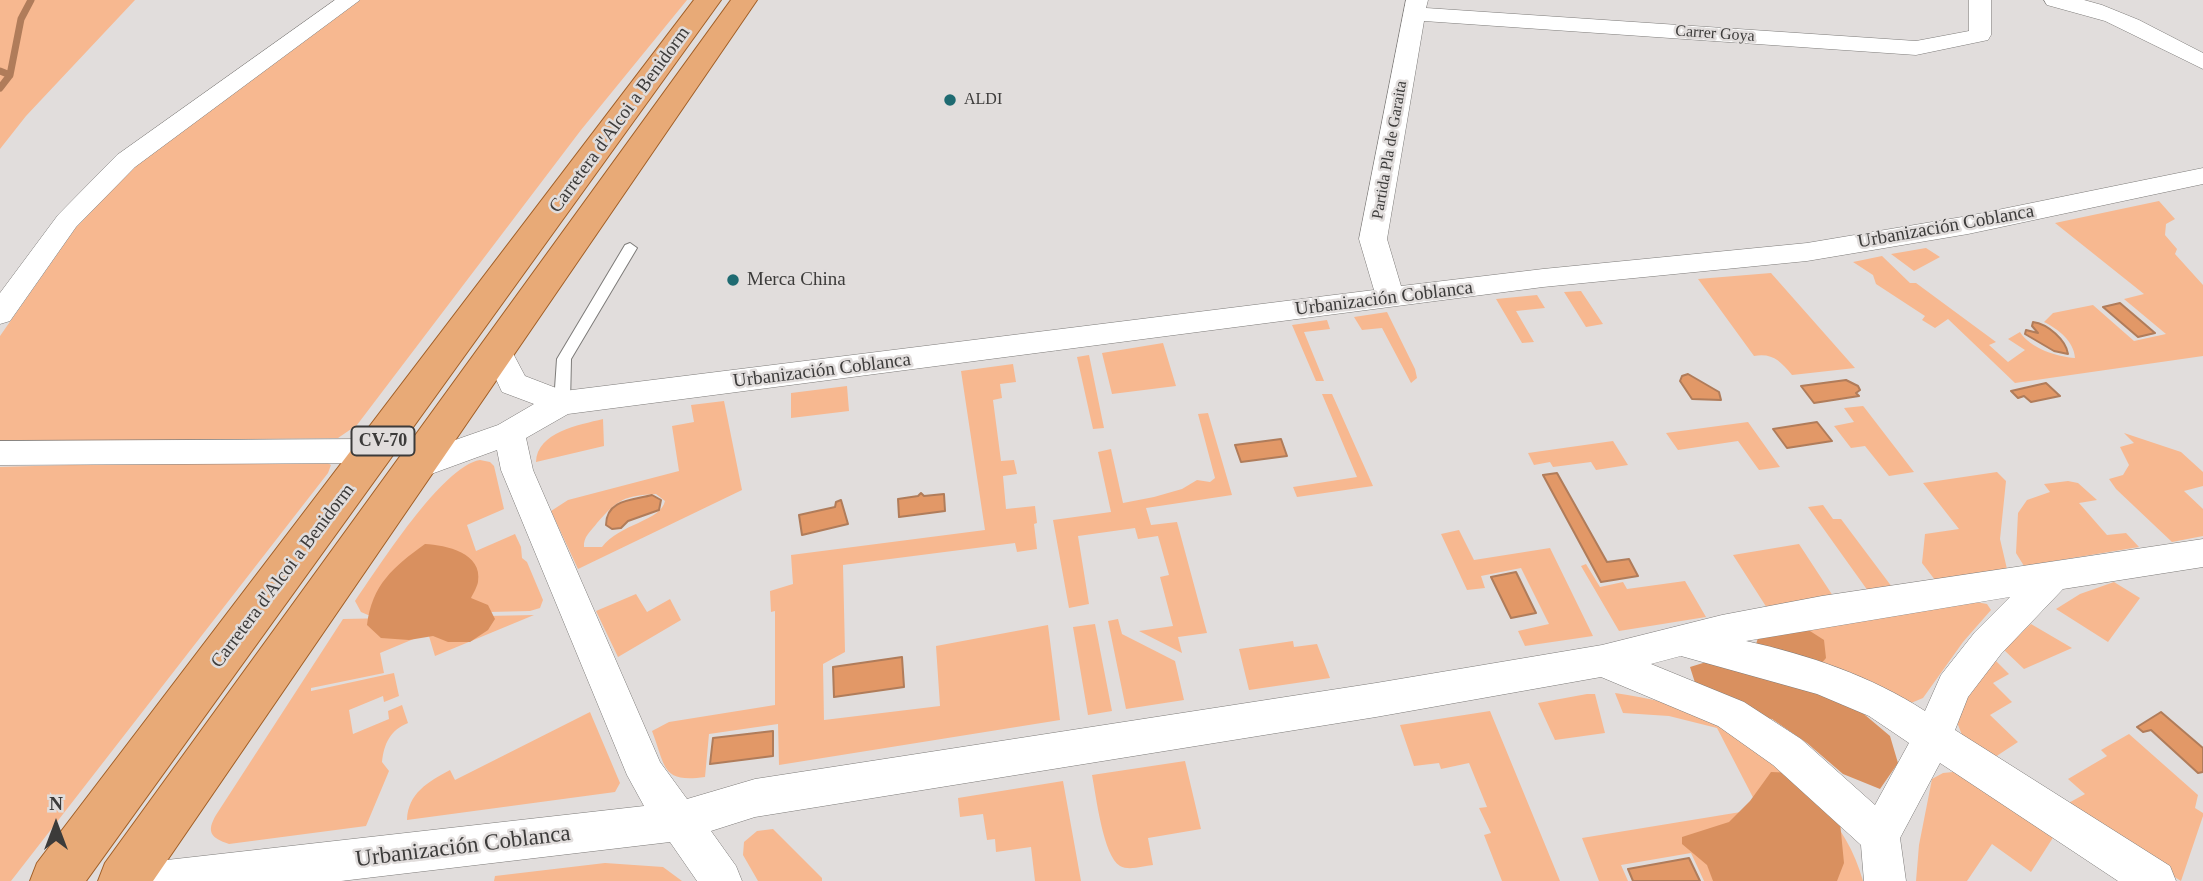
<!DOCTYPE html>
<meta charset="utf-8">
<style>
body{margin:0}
#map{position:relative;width:2203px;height:881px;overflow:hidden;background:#e1dddc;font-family:Georgia,serif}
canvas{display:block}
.north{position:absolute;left:21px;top:790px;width:70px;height:70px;-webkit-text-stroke:5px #e1dddc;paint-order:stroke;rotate:0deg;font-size:19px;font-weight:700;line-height:28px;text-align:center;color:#3c3b3a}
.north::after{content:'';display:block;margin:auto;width:24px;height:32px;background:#3c3b3a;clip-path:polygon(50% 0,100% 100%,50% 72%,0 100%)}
</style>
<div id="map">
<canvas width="2203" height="881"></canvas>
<div class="north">N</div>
</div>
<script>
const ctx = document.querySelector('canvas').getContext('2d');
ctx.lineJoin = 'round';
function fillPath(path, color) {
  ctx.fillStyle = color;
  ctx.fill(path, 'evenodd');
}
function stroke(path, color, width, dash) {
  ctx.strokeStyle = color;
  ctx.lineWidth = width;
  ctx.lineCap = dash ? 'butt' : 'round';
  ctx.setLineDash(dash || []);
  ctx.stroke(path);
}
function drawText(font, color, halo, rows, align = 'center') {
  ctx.font = font + ' Georgia,serif';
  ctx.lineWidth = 5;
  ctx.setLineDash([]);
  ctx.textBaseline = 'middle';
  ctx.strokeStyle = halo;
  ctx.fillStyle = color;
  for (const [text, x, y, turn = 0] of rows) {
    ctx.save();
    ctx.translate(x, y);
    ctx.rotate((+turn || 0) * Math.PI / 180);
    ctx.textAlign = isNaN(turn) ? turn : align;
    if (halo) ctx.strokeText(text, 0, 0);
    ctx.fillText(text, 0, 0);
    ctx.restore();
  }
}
fillPath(new Path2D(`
 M0,0H135L26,116L0,149Z
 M360,0H687L581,130L357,425L338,438L0,442V336L81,220L118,179Z
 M2159,201L2175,219L2166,224L2165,235L2177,249L2175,254L2203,285V356L2015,383L1948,319L1935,328L1922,320L1925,316L1876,284L1873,275L1853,262L1882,256L1910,283H1916L1996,342L1989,345L2008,362L2025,350L2008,339L2020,332C2030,348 2057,357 2075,358C2074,341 2058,329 2044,322L2053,313L2093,305L2134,341L2166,334L2124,299L2144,294L2055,223Z
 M1926,248L1940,257L1914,271L1891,254Z
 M1771,273L1855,368L1792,375C1780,361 1773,353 1754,356L1698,279Z
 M1581,291L1603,324L1586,327L1564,292Z
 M1537,295L1545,308L1516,311L1534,342L1522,343L1496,299Z
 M1387,312L1415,369L1417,378L1411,383L1382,328L1362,330L1354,317Z
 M1327,320L1330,329L1304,332L1324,381H1316L1292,325Z
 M1163,343L1176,386L1112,394L1102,353Z
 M1089,355L1104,428L1093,429L1077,357Z
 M1013,364L1016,382L1000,384L1002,398L993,400L1001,461L1014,460L1017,474L1003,476L1006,509L1035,506L1037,523L1034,524L1037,549L1017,552L1015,543L843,565L845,652L823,664L824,720L940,706L936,646L1048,625L1060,720L779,765L778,724L709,734L705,777C661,783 666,767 652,731L669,722L775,705V611L771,612L770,591L793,584L791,555L985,530L961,371Z
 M847,386L849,411L791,418V393Z
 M1322,394H1332L1373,486L1297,497L1293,487L1357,477Z
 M724,401L742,490L578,569L551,511L568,500L679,471L672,426L694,422L691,405ZM656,494L665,501C661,521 619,524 602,547H584C583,537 591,531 597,523C618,499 624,496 656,494Z
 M1863,406L1864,407L1914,472L1889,476L1865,446L1851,448L1834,426L1854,422L1844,408Z
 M1208,413L1232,495L1146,508L1151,525L1177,522L1207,633L1178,637L1182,653L1139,631L1173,626L1160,577L1169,575L1158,536L1138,539L1135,528L1078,536L1089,604L1069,608L1053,520L1111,512L1098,452L1111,449L1123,503L1154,497L1182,489L1197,480L1210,482L1215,478L1198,414Z
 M603,419L604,446L536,462C537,432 579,425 603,419Z
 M1748,422L1780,467L1759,470L1738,441L1678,450L1666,433Z
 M2124,433L2181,452L2203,472V486L2184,491L2203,509V536L2172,542L2116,489L2109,479L2123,475L2129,465L2120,447L2134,443Z
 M1613,441L1628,465L1596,470L1591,462L1553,467L1550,462L1534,465L1528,453Z
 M319,458L331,465L328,473L11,881H0V467Z
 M480,460L490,462L494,466L504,509L467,525L476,551L515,534L521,547L522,558L527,562L543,600L540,608L530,611L368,615L361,612L355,601C378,568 442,466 480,460Z
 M1997,472L2006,481L2000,539L2007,569L1935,580L1922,563L1925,534L1959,529L1923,483Z
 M2068,481L2078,483L2097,500L2079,503L2107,535L2126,533L2139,547L2024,566L2016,553L2018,513L2027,500L2050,492L2044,484Z
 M1823,505L1833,519H1841L1892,587L1868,591L1808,507Z
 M1459,530L1474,560L1550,548L1593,636L1525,646L1518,631L1549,624L1521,568L1481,576L1485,588L1467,590L1441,534Z
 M1799,544L1833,596L1767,608L1733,555Z
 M1586,564L1600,587L1623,582L1627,589L1685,581L1706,617L1619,631L1581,566Z
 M2114,582L2140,598L2108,642L2056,609L2080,594Z
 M636,594L647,612L670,599L681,620L618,657L596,611Z
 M1976,602L1987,604L1991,610L1963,642L1923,698L1911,703L1886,696L1769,638L1778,632Z
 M534,615L435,656L428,633L380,653L384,673L311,688V691L394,673L399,696L384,702L383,696L349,710L353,734L389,719L388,711L402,705L408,723C390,730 384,744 382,762L389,771L366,826L229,844C211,838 206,832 216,815L343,619Z
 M1118,619L1122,634L1175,661L1184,700L1126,709L1108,621Z
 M1095,624L1112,711L1088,715L1073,627Z
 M2031,624L2072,648L2024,669L2003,649Z
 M1293,641L1294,647L1317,644L1330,678L1249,690L1239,649Z
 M1993,658L2009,674L1993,683L2012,702L1990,715L2018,742L1992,759L1962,735L1955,717Z
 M1615,693C1649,698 1682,705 1713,720C1728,727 1743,742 1756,752C1805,789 1846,819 1863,881H1704L1691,853L1621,865L1628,881H1599L1582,838L1759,809L1717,728L1669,716L1623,713Z
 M1587,694H1595L1605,733L1555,740L1538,703Z
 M1490,711L1560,881H1502L1484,835L1491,833L1479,808L1487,807L1469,763L1441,769L1439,763L1414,766L1400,725Z
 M590,712L620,783L615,792L407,820C408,793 428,782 450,770L455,780Z
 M2129,734L2198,795L2195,808L2203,813V816L2181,881L2063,806L2085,794L2068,779L2107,756L2101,750Z
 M1185,761L1201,829L1148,838L1153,865C1143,866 1129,871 1120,866C1103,856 1096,795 1092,775Z
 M1953,772L1971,777L2056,833L2031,872L1992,844L1967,881H1916L1919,845L1932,779L1943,773Z
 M1063,781L1081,881H1035L1031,847L996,852L995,839L987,840L983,814L960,817L958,798Z
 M773,829L822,878V881H758L743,855L744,842L757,831Z
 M605,863L663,867L682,881H494L495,876Z`), '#f7b890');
fillPath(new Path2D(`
 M425,544C446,545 483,553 478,582C477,587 473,594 471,598L488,605L495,619L488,630L470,642H448L433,636L409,640L381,638L367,625C372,585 393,567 425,544Z
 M1799,624L1824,640L1826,658L1814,672L1890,736L1898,763L1880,789L1843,774L1807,743L1772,719L1739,713L1697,689L1690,667L1755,647L1759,635Z
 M1771,772L1796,773L1840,822L1844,863L1837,881H1713L1707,865L1682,844V837L1729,822L1750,801Z`), '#d9905f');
const water = new Path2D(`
 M2120,303L2155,333L2138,337L2103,307Z
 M2033,322C2048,324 2066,340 2068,354L2054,351L2025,334L2026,330L2038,333L2032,326Z
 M1688,374L1719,392L1721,400L1692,399L1680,381L1682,376Z
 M1846,380L1858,386L1860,390L1856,393L1859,396L1814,403L1801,386Z
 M2046,383L2060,396L2031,402L2024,396L2018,398L2011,391Z
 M1817,422L1832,441L1787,448L1773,429Z
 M1281,439L1287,456L1241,462L1235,445Z
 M1557,473L1607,562L1629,559L1638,576L1601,582L1543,475Z
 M921,493L924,496L944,494L945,511L899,517L898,499L918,496Z
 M652,495L661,500L659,510L628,521L621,528L612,529L606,525C606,499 634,500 652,495Z
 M841,500L848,524L802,535L799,515L835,507L836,502Z
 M1516,572L1536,613L1511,618L1491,577Z
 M902,657L904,687L834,697L833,667Z
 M2161,712L2203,748V772L2198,773L2151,730L2143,732L2137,727Z
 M773,731V756L710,764L713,738Z
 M1689,858L1700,881H1633L1628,869Z`);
fillPath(water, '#e29867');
stroke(water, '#b07c5a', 2);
stroke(new Path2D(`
 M0,71L10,75L0,88
 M10,75L21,19L31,0`), '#b07c5a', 7);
const lane = new Path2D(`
 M630,243L637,248L571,359L570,403L567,407H557L554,403L557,359L625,245Z`);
const street = new Path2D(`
 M335,0H360L135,167L76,227L10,321L0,324V293L58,215L117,155Z
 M1406,0H1428L1426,8L1916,41L1969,31V0H1991V35L1988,40L1916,55L1424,21L1387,239L1401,286L1543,269L1807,243L1968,216L2203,168V184L1968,234L1807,261L1543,287L568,414L526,438L533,470L660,762L687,799L755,779L1376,683L1602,645L1722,615L1822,596L2203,539V567L2063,589L2001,654L1968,697L1955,730L2170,866L2176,881H2118L1940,763L1900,838L1906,881H1864L1861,845L1773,765L1718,726L1601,677L1376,717L755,817L711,831L736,866L742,881H697L670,842L341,881H146L152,866L167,860L644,806L627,775L501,470L497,450L412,481L401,477L396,468L401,459L498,425L534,404L502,392L482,349L487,342L497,338L507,342L525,376L564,391L1374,290L1359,239ZM2010,597L1975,632L1941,675L1925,711C1871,676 1809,655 1746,641ZM1681,656L1817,694L1869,716L1909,743L1875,805L1801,739L1744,702L1651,664Z
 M2044,0H2084L2102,5L2139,20L2203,53V69L2105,21L2047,5Z
 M375,439L386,442L391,451L386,460L375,463L0,465V441Z`);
const primary = new Path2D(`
 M694,0H721L86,881H30L37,863Z
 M731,0H757L153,881H98L105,863Z`);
stroke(lane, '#7d7b79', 2);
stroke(street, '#7d7b79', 1);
stroke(primary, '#a15f27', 2);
fillPath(lane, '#fff');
fillPath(street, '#fff');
fillPath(primary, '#e8aa77');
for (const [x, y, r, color] of [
 [950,100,7,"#1e6a71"],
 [733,280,7,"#1e6a71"]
]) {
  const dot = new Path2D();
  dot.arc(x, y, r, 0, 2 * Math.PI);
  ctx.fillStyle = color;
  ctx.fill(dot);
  stroke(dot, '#e1dddc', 2.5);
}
drawText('16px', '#3c3b3a', '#e1dddc', [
 ["Carrer Goya",1715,34,4],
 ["Partida Pla de Garaita",1390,150,-80]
]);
drawText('16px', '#3c3b3a', '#e1dddc', [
 ["ALDI",964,100]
], 'left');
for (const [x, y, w] of [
 [383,441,63]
]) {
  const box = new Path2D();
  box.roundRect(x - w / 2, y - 14.5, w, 29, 5);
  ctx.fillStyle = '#e1dddc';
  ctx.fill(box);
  stroke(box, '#3c3b3a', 2);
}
drawText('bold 18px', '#3c3b3a', null, [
 ["CV-70",383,441]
]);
drawText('19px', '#3c3b3a', '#e1dddc', [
 ["Carretera d'Alcoi a Benidorm",620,120,-54],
 ["Urbanización Coblanca",1946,227,-10],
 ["Urbanización Coblanca",1384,299,-7],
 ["Urbanización Coblanca",822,371,-7],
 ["Carretera d'Alcoi a Benidorm",283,576,-53]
]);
drawText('19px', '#3c3b3a', '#e1dddc', [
 ["Merca China",747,280]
], 'left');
drawText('23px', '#3c3b3a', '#e1dddc', [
 ["Urbanización Coblanca",463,847,-7]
]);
</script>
